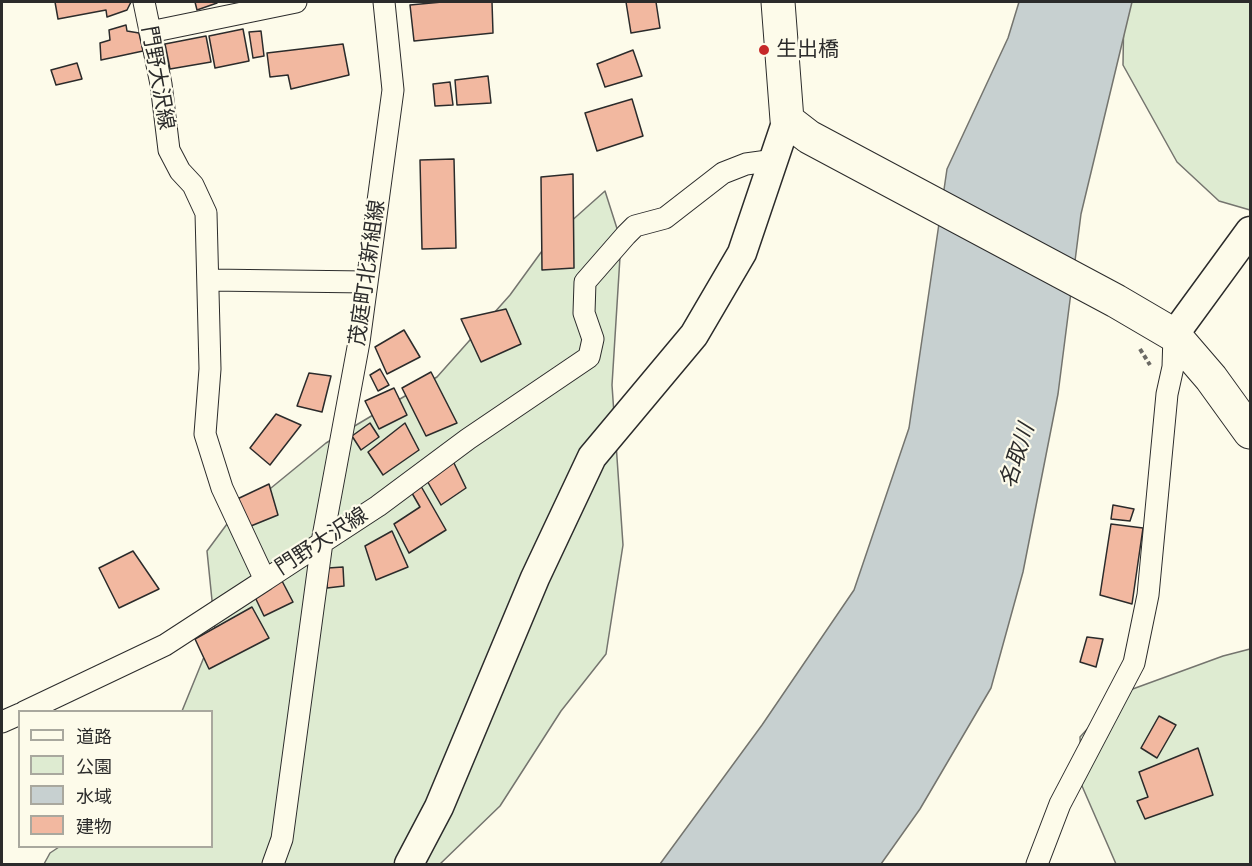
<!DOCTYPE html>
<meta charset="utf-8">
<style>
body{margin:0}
#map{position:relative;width:1252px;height:866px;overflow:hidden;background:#fdfbea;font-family:"Space Grotesk","Noto Sans JP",sans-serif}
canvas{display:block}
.frame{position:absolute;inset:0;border:3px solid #2b2b2b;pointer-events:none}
.legend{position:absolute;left:18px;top:710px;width:195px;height:138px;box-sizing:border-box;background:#fdfbea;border:2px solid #a9a89e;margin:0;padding:8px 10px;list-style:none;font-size:18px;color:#2b2b2b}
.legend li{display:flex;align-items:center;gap:12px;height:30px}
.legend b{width:30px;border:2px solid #a9a89e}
</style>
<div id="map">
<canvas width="1252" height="866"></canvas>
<div class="frame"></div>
<ul class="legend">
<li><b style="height:8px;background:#fdfbea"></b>道路</li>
<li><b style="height:16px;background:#deebd1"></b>公園</li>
<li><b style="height:16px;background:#c7d0d0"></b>水域</li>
<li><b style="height:16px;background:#f2b8a0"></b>建物</li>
</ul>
</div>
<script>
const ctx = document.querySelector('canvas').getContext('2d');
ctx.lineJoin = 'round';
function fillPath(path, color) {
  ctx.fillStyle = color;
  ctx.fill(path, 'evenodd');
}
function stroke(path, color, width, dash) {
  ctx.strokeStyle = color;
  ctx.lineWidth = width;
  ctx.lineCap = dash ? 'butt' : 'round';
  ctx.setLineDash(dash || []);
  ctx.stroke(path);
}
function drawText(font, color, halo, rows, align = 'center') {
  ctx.font = font + ' "Space Grotesk","Noto Sans JP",sans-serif';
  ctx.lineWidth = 4.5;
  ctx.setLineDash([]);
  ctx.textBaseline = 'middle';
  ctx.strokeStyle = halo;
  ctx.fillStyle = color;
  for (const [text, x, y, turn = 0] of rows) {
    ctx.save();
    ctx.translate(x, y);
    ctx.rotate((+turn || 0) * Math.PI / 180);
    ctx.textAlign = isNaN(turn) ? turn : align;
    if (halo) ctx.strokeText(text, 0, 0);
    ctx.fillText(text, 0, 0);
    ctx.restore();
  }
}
const green = new Path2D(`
 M1124,2H1250V210L1219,201L1177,162L1123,65Z
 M605,191L621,241L612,385L623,545L606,654L561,711L500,806L440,864H44L50,853L59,847L212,846V712L182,711L215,630L207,551L227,524L326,443L437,377L510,295L550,240Z
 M1250,649V864H1116L1082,786L1080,737L1119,694L1223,656Z`);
fillPath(green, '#deebd1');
stroke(green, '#74746e', 1.5);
const water = new Path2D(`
 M1019,2H1132L1081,214L1058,394L1023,572L991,688L920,809L881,864H660L762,725L854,590L909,428L947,169L1008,38Z`);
fillPath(water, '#c7d0d0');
stroke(water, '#74746e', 1.5);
const building = new Path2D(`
 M55,2H131L127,10L107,17L106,10L58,19Z
 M195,2H217V3L197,10Z
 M442,2H492L493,33L414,41L410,5Z
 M626,2H656L660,28L631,33Z
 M126,25L127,31L139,33L143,51L101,60L100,43L110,40L109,30Z
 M243,29L249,61L215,68L209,36Z
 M261,31L264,56L253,58L249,32Z
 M206,36L211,62L170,69L165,44Z
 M343,44L349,75L291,89L288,75L270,77L267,53Z
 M633,50L642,76L605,87L597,64Z
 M77,63L82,79L56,85L51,70Z
 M488,76L491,103L457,105L455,80Z
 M450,82L453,105L435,106L433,84Z
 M632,99L643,136L597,151L585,113Z
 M454,159L456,248L422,249L420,160Z
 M573,174L574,268L542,270L541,177Z
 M506,309L521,344L481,362L461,319Z
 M404,330L420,357L387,374L375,347Z
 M380,369L389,385L378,391L370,375Z
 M431,372L457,423L426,436L402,388Z
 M309,373L331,376L322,412L297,406Z
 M394,388L407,415L379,429L365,401Z
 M276,414L301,425L270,465L250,448Z
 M370,423L379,437L361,450L352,436Z
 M405,423L419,450L383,475L368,452Z
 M452,459L466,488L441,505L426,479Z
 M418,481L446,530L409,553L394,524L420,507L409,488Z
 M269,484L278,515L246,528L233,501Z
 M1113,505L1134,509L1130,521L1111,519Z
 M1111,524L1143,528L1132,604L1100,595Z
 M392,531L408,567L376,580L365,546Z
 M133,551L159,589L119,608L99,568Z
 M343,567L344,586L327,588L328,568Z
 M281,579L293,602L264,616L254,595Z
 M252,607L269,638L209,669L195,639Z
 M1087,637L1103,639L1096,667L1080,662Z
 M1159,716L1176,725L1157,758L1141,748Z
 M1198,748L1213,795L1145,819L1137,801L1148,797L1139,772Z`);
fillPath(building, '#f2b8a0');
stroke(building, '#2b2b2b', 1.5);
const street = new Path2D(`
 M144,2L161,84L169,150L180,171L193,185L206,213L210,369L205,434L222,488L265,580L378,506L468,439L589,357L593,339L584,313L585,282L626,235L635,226L665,218L723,173L746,164L775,160
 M150,32L296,2
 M209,280L367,282
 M24,712L165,645L265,580
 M2,722L20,714
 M273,864L282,839L322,542L359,342L393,90L384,2
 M1037,864L1060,804L1134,663L1148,595L1167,394L1173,367L1174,335`);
const secondary = new Path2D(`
 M1174,335L1250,231
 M409,864L439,807L535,578L592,457L694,335L742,253L787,120`);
const primary = new Path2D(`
 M778,2L787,120L809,137L1116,301L1174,335L1211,378L1250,432`);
stroke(street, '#2b2b2b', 23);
stroke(secondary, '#2b2b2b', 31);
stroke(primary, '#2b2b2b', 35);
stroke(new Path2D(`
 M1140,349L1150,365`), '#6a6964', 4, [4.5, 3]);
stroke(street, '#fdfbea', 21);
stroke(secondary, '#fdfbea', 28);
stroke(primary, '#fdfbea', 33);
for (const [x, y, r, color] of [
 [764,50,6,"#c62828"]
]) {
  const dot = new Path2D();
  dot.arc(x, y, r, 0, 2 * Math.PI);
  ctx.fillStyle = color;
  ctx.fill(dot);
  stroke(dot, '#fdfbea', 2);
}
drawText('21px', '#2b2b2b', '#fdfbea', [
 ["生出橋",776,50]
], 'left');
drawText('21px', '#2b2b2b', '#fdfbea', [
 ["門野大沢線",157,78,80],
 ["茂庭町北新組線",368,273,-82],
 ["門野大沢線",322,542,-33]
]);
drawText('italic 22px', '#2b2b2b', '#fdfbea', [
 ["名取川",1018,456,-72]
]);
</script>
